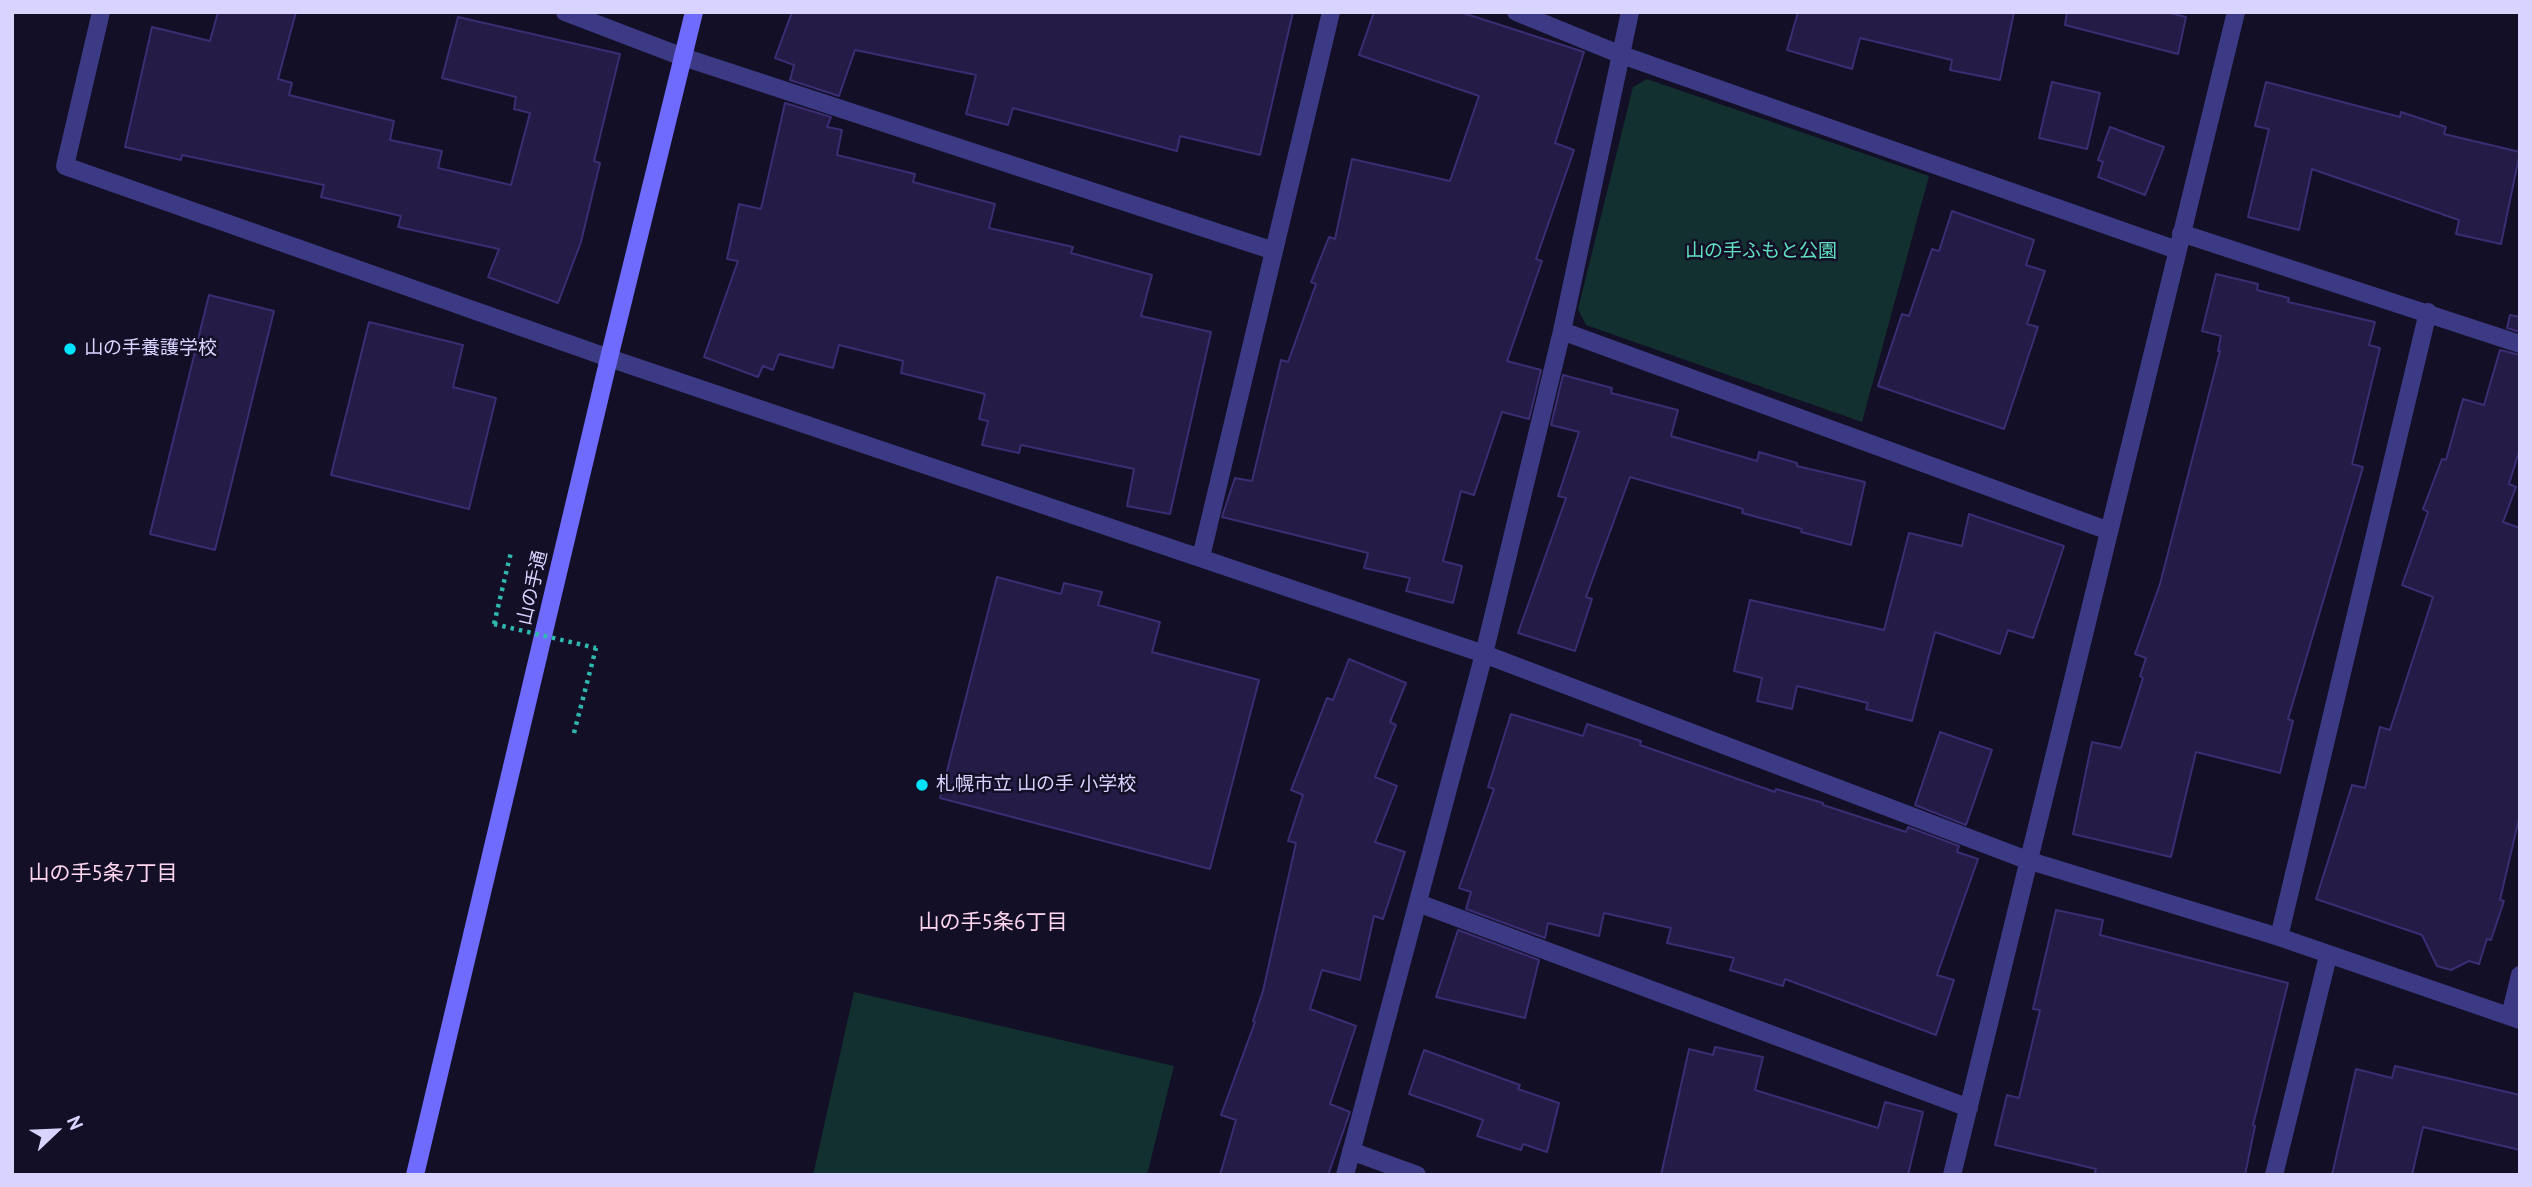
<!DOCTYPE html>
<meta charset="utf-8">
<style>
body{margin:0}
#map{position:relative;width:2532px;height:1187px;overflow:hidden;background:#130f26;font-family:"PT Sans",sans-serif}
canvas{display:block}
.frame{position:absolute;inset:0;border:14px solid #d9d4ff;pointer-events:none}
.north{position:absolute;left:21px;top:1096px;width:70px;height:70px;-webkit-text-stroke:5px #130f26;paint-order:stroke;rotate:67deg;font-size:19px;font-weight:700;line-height:28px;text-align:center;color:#d9d4ff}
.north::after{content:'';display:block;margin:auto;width:24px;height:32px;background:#d9d4ff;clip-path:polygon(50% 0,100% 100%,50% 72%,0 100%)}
</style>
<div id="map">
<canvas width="2532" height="1187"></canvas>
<div class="frame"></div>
<div class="north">N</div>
</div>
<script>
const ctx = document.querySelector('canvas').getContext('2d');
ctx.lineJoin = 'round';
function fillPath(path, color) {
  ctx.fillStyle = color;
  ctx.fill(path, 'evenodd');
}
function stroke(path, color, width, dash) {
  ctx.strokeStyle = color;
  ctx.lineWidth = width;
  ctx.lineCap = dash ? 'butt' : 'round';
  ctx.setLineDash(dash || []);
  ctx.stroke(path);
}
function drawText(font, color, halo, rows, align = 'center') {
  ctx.font = font + ' "PT Sans","Noto Sans JP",sans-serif';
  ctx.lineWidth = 5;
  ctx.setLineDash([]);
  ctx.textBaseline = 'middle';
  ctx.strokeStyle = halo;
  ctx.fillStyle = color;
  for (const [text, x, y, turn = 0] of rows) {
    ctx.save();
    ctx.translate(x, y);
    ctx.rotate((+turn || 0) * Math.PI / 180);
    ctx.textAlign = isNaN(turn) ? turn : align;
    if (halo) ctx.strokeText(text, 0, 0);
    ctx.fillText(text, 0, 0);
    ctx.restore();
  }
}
fillPath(new Path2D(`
 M1647,79L1929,176L1862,422L1586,325L1578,309L1633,87Z
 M854,992L1174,1066L1147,1175H813Z`), '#12302f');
const building = new Path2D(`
 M218,12H296L278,79L292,83L289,95L394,121L390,140L442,151L438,168L511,185L530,113L514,109L516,97L442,78L458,17L620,54L594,161L600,163L581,242L558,303L488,277L499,249L398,227L401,216L321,197L324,185L182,155L181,160L125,147L152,27L210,41Z
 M792,12H1293L1260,155L1180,136L1177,151L1013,108L1008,125L966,114L976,75L855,50L839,96L790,80L794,65L775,58Z
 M1374,12H1460L1584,52L1555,143L1574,150L1536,259L1542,261L1507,361L1541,370L1529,419L1502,412L1474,495L1461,491L1443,561L1462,566L1453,603L1406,591L1410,578L1364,568L1368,553L1222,517L1235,478L1252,481L1281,360L1288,362L1316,284L1311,282L1329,237L1335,239L1352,159L1450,181L1479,96L1359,55Z
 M1798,12H2014L2000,80L1950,70L1952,60L1860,38L1852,69L1787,50Z
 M2067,12H2166L2186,17L2178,54L2065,25Z
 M2052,82L2100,93L2087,149L2039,138Z
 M2266,82L2400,117L2401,112L2446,127L2444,134L2520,152L2501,244L2456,234L2459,220L2312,169L2299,230L2248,217L2269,129L2255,126Z
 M785,103L831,117L827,127L842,130L837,155L915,174L913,182L995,204L989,228L1073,247L1071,253L1152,275L1141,316L1211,332L1170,514L1127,506L1134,469L1021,445L1019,453L982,445L988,421L979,419L985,394L901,373L903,361L839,345L833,368L779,354L773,370L763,366L758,377L704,357L738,261L727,259L739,204L761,209Z
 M2110,127L2164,147L2145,195L2098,177L2103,162L2098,160Z
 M1952,211L2034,240L2026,265L2045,271L2027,324L2038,327L2004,429L1878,386L1902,314L1909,316L1932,249L1939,251Z
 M2216,274L2258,284L2257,290L2289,298L2288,302L2375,322L2369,345L2380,348L2352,464L2363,467L2288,719L2293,721L2280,773L2196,752L2171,857L2073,834L2092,742L2121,748L2143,678L2140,676L2146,658L2135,654L2160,584L2220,351H2218L2221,336L2202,331Z
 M209,295L274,311L215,550L150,534Z
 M2510,315L2520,317V332L2507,328Z
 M369,322L463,345L453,387L496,398L469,509L331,475Z
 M2500,350L2520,355V448L2509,484L2516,487L2503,522L2520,528V814L2500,900L2504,901L2491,940L2487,939L2479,964L2469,961L2451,970L2437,966L2422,935L2316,899L2352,785L2365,788L2380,727L2390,730L2433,597L2402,585L2428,512L2423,509L2442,459L2446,460L2463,399L2484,405Z
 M1563,375L1612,388L1611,393L1678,410L1671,436L1757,461L1759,452L1797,463V466L1865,482L1851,545L1801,532L1802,529L1742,513L1743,509L1630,477L1586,597L1592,599L1575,651L1518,633L1566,498L1558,496L1579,432L1551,425Z
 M1969,514L2064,546L2033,638L2008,630L2000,654L1935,632L1912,721L1866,709L1868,703L1797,686L1792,709L1757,701L1762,678L1734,671L1750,600L1884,630L1909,533L1962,546Z
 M997,577L1061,594L1064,583L1102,592L1098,605L1160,622L1152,652L1259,680L1210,869L940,798Z
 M1349,659L1406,683L1390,722L1396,725L1375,777L1397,786L1375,842L1405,852L1383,919L1374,916L1360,980L1322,970L1310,1009L1356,1026L1330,1104L1350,1112L1328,1175H1220L1236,1120L1221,1115L1255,1022L1253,1021L1263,991L1296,843L1288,841L1303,795L1291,790L1327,698L1333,700Z
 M1511,714L1583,736L1587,724L1641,741L1640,745L1775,792L1776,789L1823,803V805L1906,832L1908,827L1959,846L1957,852L1978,859L1937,975L1954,980L1936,1035L1785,979L1783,986L1730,970L1734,958L1667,943L1671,928L1604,913L1599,936L1548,923L1545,938L1466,909L1471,892L1459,888L1494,789L1488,787Z
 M1940,732L1992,750L1966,825L1915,805Z
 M2056,910L2103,920L2100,935L2288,983L2253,1125L2255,1126L2245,1175H2094L2096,1169L1995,1145L2007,1095L2019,1098L2040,1010L2033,1009Z
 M1458,930L1539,960L1525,1018L1436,997Z
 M1715,1047L1763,1057L1755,1090L1878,1128L1885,1102L1923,1112L1908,1175H1661L1689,1049L1713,1055Z
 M1424,1050L1520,1085L1518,1089L1559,1103L1547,1152L1523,1144L1521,1150L1477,1136L1483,1120L1409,1094Z
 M2395,1066L2520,1095V1150L2423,1127L2412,1175H2332L2356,1069L2392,1078Z`);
fillPath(building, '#241b47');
stroke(building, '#3b2d73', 2);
stroke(new Path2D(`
 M494,624L511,552
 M574,733L596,648`), '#2fb8b0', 4.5, [3.5, 5]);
stroke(new Path2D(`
 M101,12L65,166L609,358L1484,654L2027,860L2279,937L2520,1020
 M565,12L683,57L1274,251
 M1516,12L1619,54L2177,250
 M2181,233L2520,344
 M1562,331L2109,531
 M1201,557L1331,12
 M1418,903L1969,1108
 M2279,937L2428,312
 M2510,1016L2520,975
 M1351,1151L1417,1175
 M1345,1175L1484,654L1562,331L1630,12
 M1952,1175L2236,12
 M2274,1175L2328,956`), '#3d3a85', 18);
stroke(new Path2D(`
 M415,1175L609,358L694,12`), '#6f6bff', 18);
stroke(new Path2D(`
 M494,624L596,648`), '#2fb8b0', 4.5, [3.5, 5]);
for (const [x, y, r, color] of [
 [70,349,7,"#00e5ff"],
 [922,785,7,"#00e5ff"]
]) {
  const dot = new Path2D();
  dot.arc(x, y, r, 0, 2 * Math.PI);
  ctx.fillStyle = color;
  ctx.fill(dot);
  stroke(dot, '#130f26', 2.5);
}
drawText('19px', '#5fe0c0', '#130f26', [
 ["山の手ふもと公園",1761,252]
]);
drawText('19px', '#d9d4ff', '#130f26', [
 ["山の手養護学校",84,349],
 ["札幌市立 山の手 小学校",936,785]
], 'left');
drawText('19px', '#d9d4ff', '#130f26', [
 ["山の手通",533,588,-77]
]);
drawText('21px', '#ffd6f0', '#130f26', [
 ["山の手5条7丁目",103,874],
 ["山の手5条6丁目",993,923]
]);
</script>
